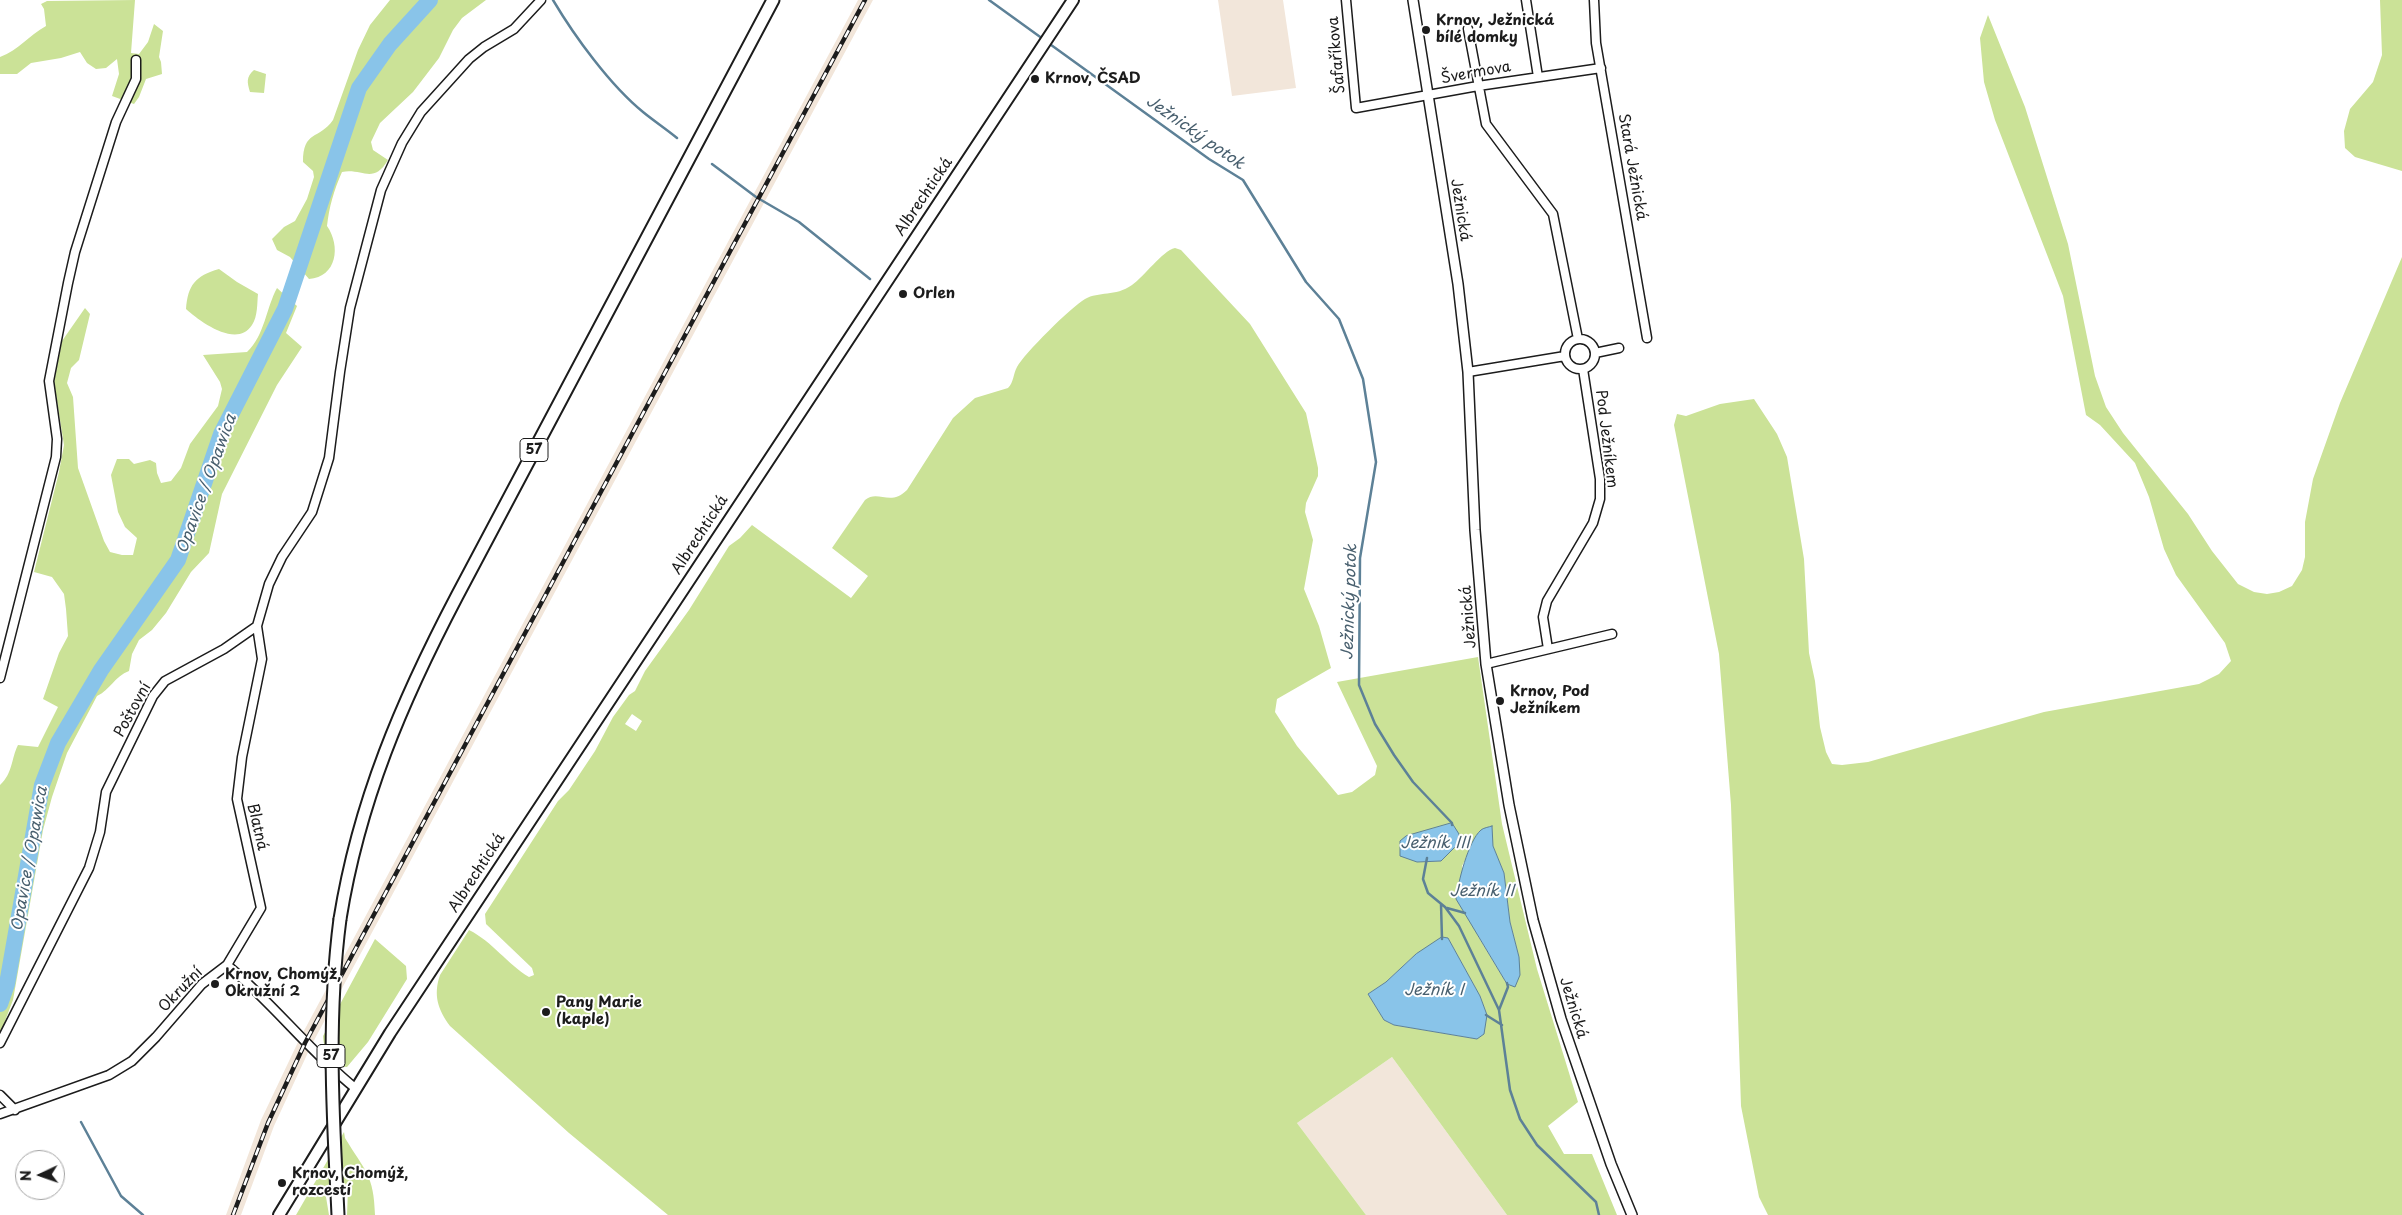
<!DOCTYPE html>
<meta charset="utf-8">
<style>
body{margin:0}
#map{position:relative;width:2402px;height:1215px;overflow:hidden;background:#fff;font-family:"Playpen Sans",sans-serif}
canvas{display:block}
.north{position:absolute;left:15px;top:1150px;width:50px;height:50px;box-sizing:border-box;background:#fff;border:1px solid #a4a4a4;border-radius:50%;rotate:267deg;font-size:14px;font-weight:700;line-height:20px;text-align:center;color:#1c1c1c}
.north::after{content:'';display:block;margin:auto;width:18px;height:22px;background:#1c1c1c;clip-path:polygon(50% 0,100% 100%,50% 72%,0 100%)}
</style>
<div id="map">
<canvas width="2402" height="1215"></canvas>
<div class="north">N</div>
</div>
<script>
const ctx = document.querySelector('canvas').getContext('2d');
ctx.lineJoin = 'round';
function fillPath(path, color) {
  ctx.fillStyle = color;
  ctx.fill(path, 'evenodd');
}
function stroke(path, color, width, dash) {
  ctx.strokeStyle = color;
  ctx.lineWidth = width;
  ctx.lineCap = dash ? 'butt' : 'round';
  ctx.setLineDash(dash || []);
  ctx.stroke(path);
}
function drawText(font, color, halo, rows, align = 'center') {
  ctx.font = font + ' "Playpen Sans",sans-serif';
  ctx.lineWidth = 4;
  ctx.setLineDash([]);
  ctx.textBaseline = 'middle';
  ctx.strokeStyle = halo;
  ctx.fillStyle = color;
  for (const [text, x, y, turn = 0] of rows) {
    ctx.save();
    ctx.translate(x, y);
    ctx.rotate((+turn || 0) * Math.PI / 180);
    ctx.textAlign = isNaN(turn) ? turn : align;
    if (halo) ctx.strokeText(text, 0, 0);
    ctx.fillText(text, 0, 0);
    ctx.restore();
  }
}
fillPath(new Path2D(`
 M858,0H873L311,1046L274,1126L241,1215H226L261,1120L299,1040Z
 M1218,0H1283L1296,88L1232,96Z
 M1392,1057L1507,1215H1366L1297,1123Z`), '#f2e6da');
fillPath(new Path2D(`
 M135,0L131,53L139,54L148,42L154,24L163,31L159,57L161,62L162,74L146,79L139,97L134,104L112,96L119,74L117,59L106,68L96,69L87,63L80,52L61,58L31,63L17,74H0V57C19,50 29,35 46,26L44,9L41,4L47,1Z
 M390,0H486L462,18L453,30L439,58L413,92L380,123L371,142L373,150L388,160C373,185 363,168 342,172C334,190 329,207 327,226C341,246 337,277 309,279L290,257L277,250L272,239L284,227L295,221L307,199L314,177L313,171L303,162C303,130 319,140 333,120L358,50L370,25Z
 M2380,0H2402V171L2355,157L2345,148L2344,131L2350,109L2373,82L2382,55Z
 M1988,15L2025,107L2068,244L2095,376L2106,407L2123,433L2188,514L2212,551L2238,584L2254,592L2267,594L2279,592L2292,586L2302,570L2305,557V522L2313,479L2340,403L2402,257V1215H1768L1759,1197L1741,1106L1731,805L1719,654L1674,425L1677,414L1686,416L1720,404L1754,399L1777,434L1787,457L1804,559L1809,653L1815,681L1820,727L1826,752L1832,764L1842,765L1868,762L2044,712L2199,684L2219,674L2231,661L2225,643L2176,575L2164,549L2149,497L2135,463L2100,425L2086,415L2063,296L1995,120L1984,82L1980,38Z
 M254,70L266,74L264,93L250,92C247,82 246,77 254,70Z
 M1175,248L1181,250L1250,324L1306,413L1318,468V476L1306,503L1305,512L1313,540L1304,589L1319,626L1331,668L1277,699L1275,712L1297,746L1338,795L1352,792L1375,775L1377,766L1337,682L1478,657L1502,824L1537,969L1578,1102L1548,1126L1564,1154H1592L1617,1215H1507L1392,1057L1297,1123L1366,1215H668L569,1133L450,1026C438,1010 433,995 440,975L469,930C493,942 507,964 529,977L534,975L532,968L486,924L485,914L558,801L569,790L595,751L613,717L629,695L635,691L645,671L689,610L729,546L740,538L752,525L851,598L868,576L832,548L865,500C878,489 890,507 907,490L953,418L975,398L1008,388C1014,382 1013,374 1017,367C1024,354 1071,307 1085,299C1099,291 1115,297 1132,285C1144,277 1162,251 1175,248ZM632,714L642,721L636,731L625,724ZM1480,831L1493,846L1504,873L1510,922L1519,957L1507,984L1478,936L1462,866ZM1406,836L1441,861L1417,862ZM1448,938L1480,996L1487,1015L1477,1039L1394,1025L1384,1020L1368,994L1386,982L1416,954Z
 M219,269L237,282L258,294C257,303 258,316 252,325C237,349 199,321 186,309C188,285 195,276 219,269Z
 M277,288L297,306L286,333L302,347L277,385L222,494L209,553L191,572L166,613L152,630L139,640L132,654L129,671C115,676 110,690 97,696L67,753L52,797L43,830L13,1000L0,1034V785C13,773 11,759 18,745L38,747L58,707L43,699L59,653L68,636L66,609L64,594L52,577L34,572L59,472L64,445L54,382L62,341L85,308L90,314L79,360L71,368L67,383L73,397L78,468L104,541L110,552L122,555H133L137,538L125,527L118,512L111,475L117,459H129L134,464L150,460L156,463L157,473L161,483L171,481L181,468L190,444L218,406L222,389L220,382L203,355L247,352C265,335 266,308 277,288Z
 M375,939L406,966L407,979L368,1042L347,1067C329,1067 324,1050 323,1036Z
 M344,1132L345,1138C365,1171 374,1175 375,1215H347L348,1189L325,1191L329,1215H296Z`), '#cbe297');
const water = new Path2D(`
 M1452,823L1459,834L1457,845L1441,861L1417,862L1400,856V841L1406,836Z
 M1492,826L1493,846L1504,873L1510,922L1519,957L1520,975L1515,987L1507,984L1456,899C1458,883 1468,841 1481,830C1483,828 1489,827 1492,826Z
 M1442,937L1448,938L1480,996L1487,1015L1484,1034L1477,1039L1394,1025L1384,1020L1368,994L1386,982L1416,954Z`);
fillPath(water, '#89c4e9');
stroke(water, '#5d8197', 1);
stroke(new Path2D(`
 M553,0C575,37 610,85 643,112C654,121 666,129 677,138
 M989,0L1043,39
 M1047,42L1209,159L1243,180L1306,282L1339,319L1363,379L1376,462L1360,558L1359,685L1375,724L1394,755L1413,782L1452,823V825
 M712,164L756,197L799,222L870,279
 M1427,858L1423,879L1428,893L1445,907L1459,926L1499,1010L1510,1090L1520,1119L1537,1145L1596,1202L1599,1215
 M1441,904L1442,939
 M1447,908L1465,913
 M1499,1010L1508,987L1507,983
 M1486,1015L1502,1025
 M81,1122L121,1196L143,1215`), '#5d8197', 2.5);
stroke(new Path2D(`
 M0,1004L7,984L42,785L58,743L101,670L178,560L221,434L285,309L359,88L390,44L430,0`), '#89c4e9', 16);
const minor = new Path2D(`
 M1346,0L1356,108L1478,86L1601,68
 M1526,0L1538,77
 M1594,0L1596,43L1647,338
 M1468,29L1486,124L1553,214L1578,339
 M1565 354a15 15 0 1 1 30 0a15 15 0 1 1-30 0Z
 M1595,353L1619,348
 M1468,372L1565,356
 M1548,649L1543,617L1547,601L1593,523L1600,499V479L1583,369
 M1486,664L1612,634
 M0,678L56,457L57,439L49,381L68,283L75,252L116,122L136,79V60
 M227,965L261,908L237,799L242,757L262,659L257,626
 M0,1043L89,868L100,832L106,792L153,696L165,681L224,649L257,626L269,584L282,557L312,512L329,458L340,372L350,308L381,190L402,143L421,112L469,59L484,47L514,29L541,0
 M0,1095L15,1110
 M0,1114L109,1075L132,1061L156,1037L202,984L227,965C273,1003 309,1051 355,1088`);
const tertiary = new Path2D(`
 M1413,0L1458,284L1468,372L1475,530L1486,664L1509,805L1533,920L1561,1019L1611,1164L1632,1215`);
const secondary = new Path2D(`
 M279,1215L390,1033L1073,0`);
const primary = new Path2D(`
 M340,919C359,801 402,701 457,596L773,0
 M337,1194L338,1215`);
stroke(minor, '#1c1c1c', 11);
stroke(tertiary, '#1c1c1c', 12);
stroke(secondary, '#1c1c1c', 14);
stroke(primary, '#1c1c1c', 15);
stroke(minor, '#fff', 8);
stroke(tertiary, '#fff', 9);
stroke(secondary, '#fff', 10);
stroke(primary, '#fff', 11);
const rail = new Path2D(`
 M233,1215L268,1123L305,1043L865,0`);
stroke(rail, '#1c1c1c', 4.5);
stroke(rail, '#fff', 2.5, [8]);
const primaryBridge = new Path2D(`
 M337,1194C332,1101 328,1011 340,919`);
stroke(primaryBridge, '#1c1c1c', 15, []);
stroke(primaryBridge, '#fff', 11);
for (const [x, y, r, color] of [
 [1426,30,5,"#1c1c1c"],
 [1035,79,5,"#1c1c1c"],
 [903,294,5,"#1c1c1c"],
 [1500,701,5,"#1c1c1c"],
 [215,984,5,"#1c1c1c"],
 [546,1012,5,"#1c1c1c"],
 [282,1183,5,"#1c1c1c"]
]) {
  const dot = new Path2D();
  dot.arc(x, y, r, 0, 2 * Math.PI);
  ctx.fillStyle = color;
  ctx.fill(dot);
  stroke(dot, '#fff', 2);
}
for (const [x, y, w] of [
 [534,450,28],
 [331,1056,28]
]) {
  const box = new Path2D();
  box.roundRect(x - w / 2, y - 11.5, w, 23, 4);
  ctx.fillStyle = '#fff';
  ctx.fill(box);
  stroke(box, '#1c1c1c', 1);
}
drawText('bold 14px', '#1c1c1c', null, [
 ["57",534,450],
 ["57",331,1056]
]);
drawText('bold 15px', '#1c1c1c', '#fff', [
 ["Krnov, Ježnická",1436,21],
 ["bílé domky",1436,38],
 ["Krnov, ČSAD",1045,79],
 ["Orlen",913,294],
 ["Krnov, Pod",1510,692],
 ["Ježníkem",1510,709],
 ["Krnov, Chomýž,",225,975],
 ["Okružní 2",225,992],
 ["Pany Marie",556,1003],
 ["(kaple)",556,1020],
 ["Krnov, Chomýž,",292,1174],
 ["rozcestí",292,1191]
], 'left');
drawText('15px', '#1c1c1c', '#fff', [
 ["Šafaříkova",1337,55,-95],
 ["Švermova",1476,73,-10],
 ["Stará Ježnická",1632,167,80],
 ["Albrechtická",924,197,-56],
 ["Ježnická",1460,210,81],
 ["Pod Ježníkem",1606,439,83],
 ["Albrechtická",700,535,-57],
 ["Ježnická",1469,617,-95],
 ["Poštovní",133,710,-61],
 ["Blatná",257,827,77],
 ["Albrechtická",477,873,-57],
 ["Okružní",181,990,-46],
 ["Ježnická",1573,1008,73]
]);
drawText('italic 16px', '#485f6e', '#fff', [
 ["Ježnický potok",1195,133,35],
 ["Opavice / Opawica",207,484,-70],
 ["Ježnický potok",1350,602,-88],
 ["Ježník III",1435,844],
 ["Opavice / Opawica",30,859,-80],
 ["Ježník II",1482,892],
 ["Ježník I",1434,991]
]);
</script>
